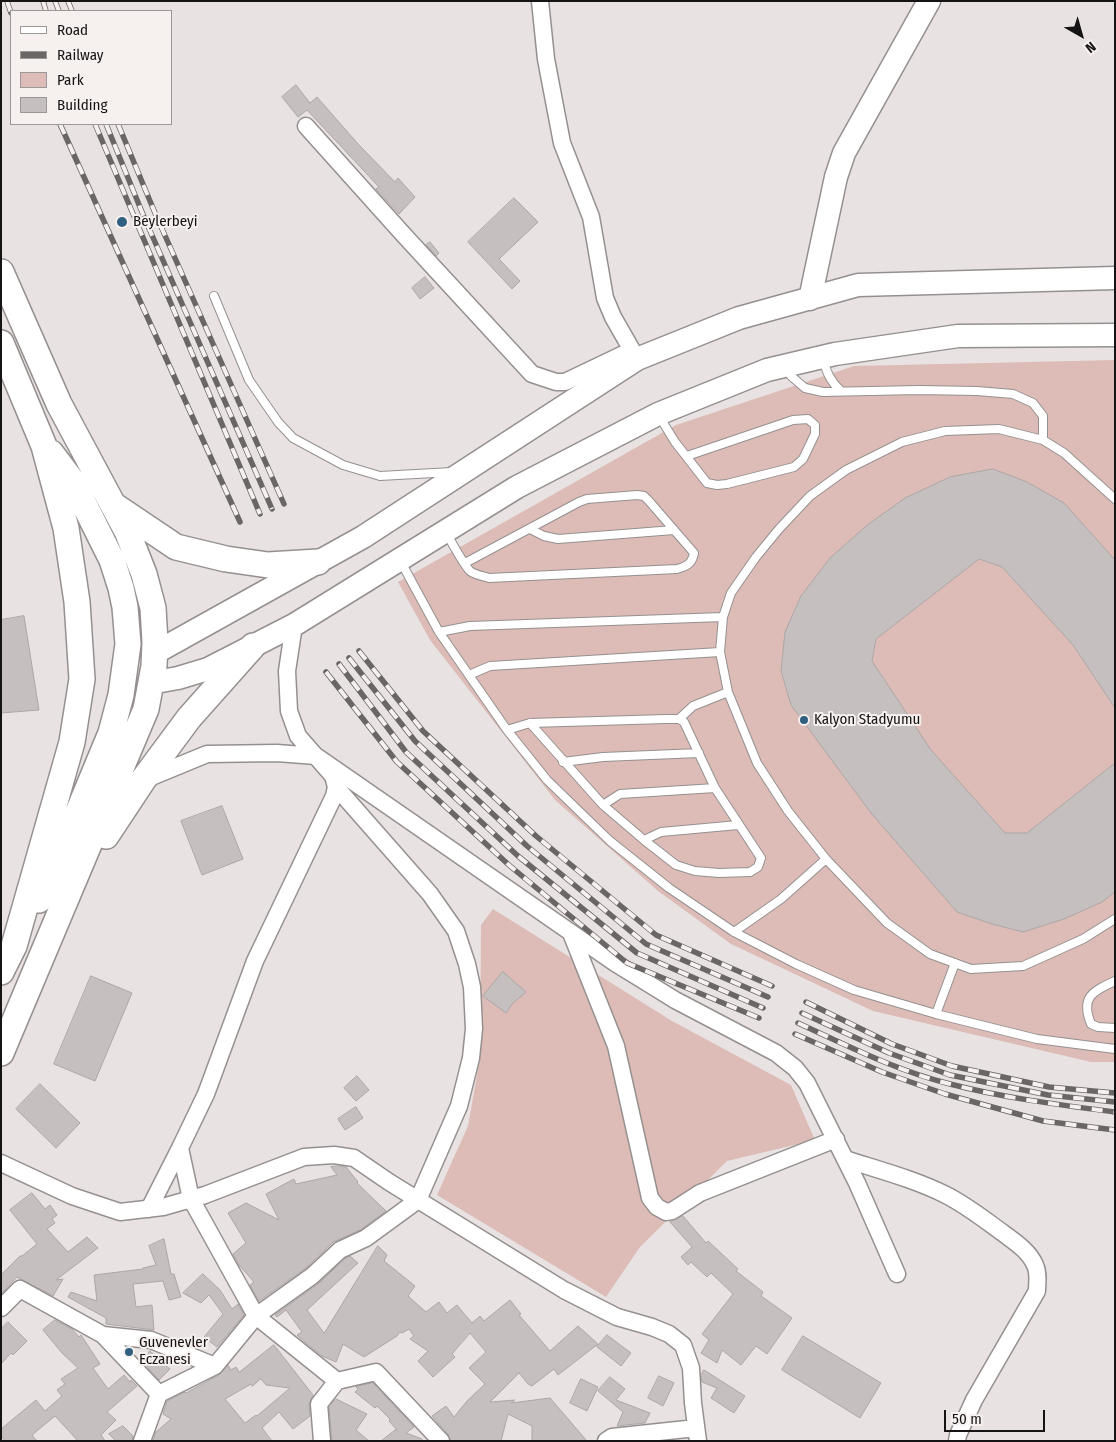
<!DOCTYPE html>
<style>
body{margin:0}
#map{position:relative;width:1116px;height:1442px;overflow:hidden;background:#e8e3e2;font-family:"Fira Sans Condensed",sans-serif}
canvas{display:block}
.frame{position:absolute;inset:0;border:2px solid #151313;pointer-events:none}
.legend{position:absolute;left:10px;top:10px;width:162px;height:115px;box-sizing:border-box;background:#f6f0ef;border:1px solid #9c9897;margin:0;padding:6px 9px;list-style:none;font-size:15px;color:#151313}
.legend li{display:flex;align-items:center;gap:10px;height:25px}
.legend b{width:25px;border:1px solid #9c9897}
.north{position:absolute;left:1056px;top:10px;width:50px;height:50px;-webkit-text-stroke:4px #f6f0ef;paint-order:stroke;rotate:142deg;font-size:14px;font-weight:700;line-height:20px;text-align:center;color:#151313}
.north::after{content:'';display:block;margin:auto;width:18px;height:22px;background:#151313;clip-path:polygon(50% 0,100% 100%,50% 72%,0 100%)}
.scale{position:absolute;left:944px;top:1410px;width:101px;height:22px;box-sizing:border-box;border:2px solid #151313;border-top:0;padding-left:6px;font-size:15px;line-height:18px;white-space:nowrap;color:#151313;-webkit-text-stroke:4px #f6f0ef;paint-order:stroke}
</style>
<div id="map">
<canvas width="1116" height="1442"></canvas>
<div class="frame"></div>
<ul class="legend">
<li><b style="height:6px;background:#fff"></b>Road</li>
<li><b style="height:6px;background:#6a6666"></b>Railway</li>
<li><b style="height:14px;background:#ddbcb7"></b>Park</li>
<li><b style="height:14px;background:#c5c0bf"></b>Building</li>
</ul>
<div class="north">N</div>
<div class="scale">50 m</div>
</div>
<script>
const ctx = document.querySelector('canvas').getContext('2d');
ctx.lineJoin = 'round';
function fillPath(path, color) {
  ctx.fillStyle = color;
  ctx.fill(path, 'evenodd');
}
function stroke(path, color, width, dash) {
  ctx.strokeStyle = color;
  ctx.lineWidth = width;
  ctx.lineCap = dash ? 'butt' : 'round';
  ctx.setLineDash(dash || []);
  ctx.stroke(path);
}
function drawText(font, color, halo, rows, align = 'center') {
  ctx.font = font + ' "Fira Sans Condensed",sans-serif';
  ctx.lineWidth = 4;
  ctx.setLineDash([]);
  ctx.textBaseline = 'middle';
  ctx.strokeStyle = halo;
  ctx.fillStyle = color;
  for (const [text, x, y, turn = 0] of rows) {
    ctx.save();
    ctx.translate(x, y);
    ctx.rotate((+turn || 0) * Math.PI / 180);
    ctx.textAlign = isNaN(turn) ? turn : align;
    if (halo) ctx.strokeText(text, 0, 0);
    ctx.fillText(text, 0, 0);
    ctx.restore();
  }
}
fillPath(new Path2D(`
 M1115,360V1062H1091L873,1011L731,944L658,891L555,800L430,640L398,582L676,425L854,366Z
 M493,909L672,1021L791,1085L815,1140L727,1161L640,1247L606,1297L437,1195L468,1126L480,1058L481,925Z`), '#ddbcb7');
const building = new Path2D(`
 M296,85L310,103L317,97L359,145L395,182L398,178L415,197L399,214L376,189L379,187L307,110L298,117L282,97Z
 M514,198L538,222L499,259L520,281L512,289L468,242Z
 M430,242L439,253L436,256L426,245Z
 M425,277L434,288L420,299L412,288Z
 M993,469L1027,482L1064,503L1115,560V708L1073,645L1002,567L979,559L876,639L872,661L931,750L1005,833H1027L1115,763V892L1102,902L1064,919L1023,932L992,924L957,912L871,813L791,705L781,671L785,632L801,596L830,558L866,526L905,498L950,477Z
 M24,616L39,710L1,713V620Z
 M222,806L243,859L202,875L181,821Z
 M503,972L526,992L512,1004L506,1013L483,996Z
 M91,976L132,993L95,1081L54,1064Z
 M357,1076L369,1090L356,1101L344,1088Z
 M40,1084L80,1123L56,1148L16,1109Z
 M356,1107L363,1118L345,1130L338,1119Z
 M338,1166L346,1167L358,1182L357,1183L386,1211L360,1230L333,1242L306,1268L259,1301L250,1285L254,1282L239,1265L233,1254L246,1243L228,1213L246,1203L279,1220L266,1194L294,1179L296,1184L337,1175L331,1167Z
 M32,1193L45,1209L50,1205L57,1215L52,1219L55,1223L47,1229L68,1252L87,1237L98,1248L56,1280L63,1279L53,1296L17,1277L1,1294V1275L20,1256H22L37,1244L10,1210Z
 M683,1216L706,1243L708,1241L738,1269L736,1271L763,1292L761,1296L792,1318L767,1354L756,1346L741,1365L722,1350L717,1363L701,1353L709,1340L702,1334L733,1294L711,1273L707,1277L691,1262L688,1265L681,1257L692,1247L670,1222Z
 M164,1239L171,1274H174L181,1297L169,1300L163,1281L133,1284L136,1307L152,1305L154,1330L106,1324V1318L68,1297L71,1292L97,1301L94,1275L143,1269V1268L156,1265L149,1246Z
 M378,1246L387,1255L384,1261L415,1286L408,1296L426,1312L439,1302L447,1313L457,1305L472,1323L480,1316L484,1321L510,1300L521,1314L519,1315L550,1351L578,1326L598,1344L558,1375L554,1369L532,1386L528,1384L519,1373L490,1402L515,1400L511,1403L550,1398L587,1441H532V1426L508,1414L501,1441H451L448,1434L432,1416L446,1406L454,1417L467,1401L485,1384L469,1368L486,1352L470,1333L452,1354L455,1357L433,1377L418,1361L428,1351L410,1339L414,1336L409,1329L402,1333L400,1332L397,1336L364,1357L343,1344L336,1362L322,1356L299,1337L297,1335L302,1332L286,1310L277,1317L275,1315L318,1284L346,1258L350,1256L358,1263L307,1310L324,1333Z
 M203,1274L220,1290L232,1309L238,1304L244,1315L217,1347L204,1337L223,1314L209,1295L201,1303L183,1293Z
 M55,1320L72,1329L79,1337L81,1335L100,1364L93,1368L108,1389L124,1375L130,1382L131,1380L137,1386L107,1412L116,1420L101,1435L105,1441H78L55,1416L32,1435L37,1441H5L1,1436V1429L36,1400L45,1411L62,1396L57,1390L65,1384L61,1379L78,1368L62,1353L43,1330Z
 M8,1322L27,1341L13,1355L11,1353L1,1364V1329Z
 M607,1335L631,1353L621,1366L597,1347Z
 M803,1336L881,1383L860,1418L782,1370Z
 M274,1345L313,1395L309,1404L310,1416L293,1429L279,1412L262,1428L272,1441H153L156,1432L171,1419L163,1414L167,1401L185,1392L186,1393L219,1375L228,1365L231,1370L236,1367L239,1372ZM261,1379L266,1385L290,1388L257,1416L256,1415L245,1423L225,1399L251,1384L252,1386Z
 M150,1351L170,1369L159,1380L143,1362Z
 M704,1370L745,1396L734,1413L711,1398L717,1388L702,1382L701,1376Z
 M659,1376L674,1383L663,1406L648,1398Z
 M610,1377L625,1389L616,1400L650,1413L645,1423L617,1426L623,1412L598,1391Z
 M581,1379L598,1387L587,1411L570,1403Z
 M373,1383L414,1427L406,1433L422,1439V1441H381L395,1430H397L389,1421L390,1419L377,1406L375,1408L355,1392L358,1389L356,1387Z
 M336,1399L367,1414L356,1430L369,1441H332L329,1407Z
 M123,1426L133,1436L132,1441H116L109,1434Z`);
fillPath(building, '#c5c0bf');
stroke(building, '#aca7a6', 1);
const lane = new Path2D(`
 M214,296L249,380L278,422L293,438L343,465L380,476L452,472
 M823,358C826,371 830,381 840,390
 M786,368L791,376L805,388L823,392L919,390L977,391L1013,394L1033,403L1043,416V440
 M659,416L675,442L707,483L717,485L727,484L794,467L803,459L815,434V425L808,419L793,420L687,456
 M1115,499L1064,453L1043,440L999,429L945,431L902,442L846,470L810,496L779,529L756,557L731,593L723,617L720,652L728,692L757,763L788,811L826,859L887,923L930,954L971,969L1023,966L1083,939L1115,919
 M530,529L544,536L558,539L674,530
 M446,533C452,542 463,564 470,571C475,575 483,576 489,578L677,569C687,566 692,564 694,553L649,501L644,496L637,495L587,499L579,502L465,563
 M401,562L439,632L507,730L547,780L610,841L669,888L734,932L796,964L854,990L936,1014L1037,1039L1115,1049
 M439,632L470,626L723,617
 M469,675L490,666L720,652
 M679,719L693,706L728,692
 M507,730L530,723L666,719H679L684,722L715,788L761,858L758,867L750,872L719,873L695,871L676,865L644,840L603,805L530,723
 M563,762L603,757L699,753
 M603,805L620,794L715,788
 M644,840L661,832L738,825
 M734,932L781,899L826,859
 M1115,981C1093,991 1080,997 1091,1024L1098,1027L1115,1028
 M936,1014L955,963`);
const street = new Path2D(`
 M540,1L546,59L562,143L591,217L605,298L613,317L637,359
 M306,126L402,233L532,374L556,382H565L632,350
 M294,625L287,671L289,711L298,736L333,776L336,787L334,796L255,961L206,1094L180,1148L191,1199L256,1316L337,1381L376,1372L441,1441
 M144,780L207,754L277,753L316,756L615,963L675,1000L776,1053L795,1068L807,1083L857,1183L897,1274
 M571,933L616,1046L650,1198L657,1207L666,1212L672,1211L700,1193L836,1139
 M845,1159C879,1170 914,1179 946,1195C966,1205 985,1220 1003,1233C1015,1242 1029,1251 1035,1265C1039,1273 1037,1282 1037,1291L974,1400L958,1435L957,1441
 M1,1163L72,1196L120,1212L163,1207L205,1195L304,1157L334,1155L354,1158L389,1182L564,1290L617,1317L652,1327L669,1334L683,1345L691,1368L693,1403L698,1441
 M149,1209L180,1148
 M1,1308L20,1289L103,1335L159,1394L142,1441
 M103,1335L151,1340L215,1366
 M159,1394L215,1366L256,1316L312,1276L340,1250L366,1238L418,1200L459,1106L471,1058L474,1029L472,987L467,964L456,931L430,894L336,787
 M322,1441L319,1404L337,1381
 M606,1441L612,1437L696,1428`);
const secondary = new Path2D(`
 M810,299L836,177L844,153L929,1
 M153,654L363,537L637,359L739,318L858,285L1115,278
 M150,683L178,678L208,669L253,646L294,625L517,487L658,414L767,370L835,354L958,336L1115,335`);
const primary = new Path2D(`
 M1,272L59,404L127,531L144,574L153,608L155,642L154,666L146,709L1,1053
 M1,343L44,446L66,528L77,602L82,679L72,742L14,946L1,972
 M115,506L176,547L226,559L268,565L318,562
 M106,836L143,780L189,718L253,646
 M39,900L49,882L111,733L121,695L128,644L125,607L121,588L112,560L73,482L51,453`);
stroke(lane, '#95908f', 10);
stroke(street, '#95908f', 19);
stroke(secondary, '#95908f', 25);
stroke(primary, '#95908f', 28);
stroke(lane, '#fff', 8);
stroke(street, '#fff', 16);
stroke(secondary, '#fff', 22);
stroke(primary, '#fff', 25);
const rail = new Path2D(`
 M7,1L11,13
 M43,1L46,11
 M55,1L59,11
 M68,1L72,11
 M60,124L240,522
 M95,124L260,514
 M106,124L144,217L272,509
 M118,124L155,213L284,504
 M359,651L423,731L536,836L656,935L772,986
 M349,658L415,741L527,846L646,944L768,997
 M339,664L406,752L518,856L637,953L763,1008
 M326,672L397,762L510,866L627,963L759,1018
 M806,1002L892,1044L952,1066L1049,1087L1115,1093
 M802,1013L889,1053L950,1075L1048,1095L1115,1102
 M798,1023C848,1046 897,1071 950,1084C1004,1098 1060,1105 1115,1112
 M795,1034L882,1072L945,1094L1043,1121L1115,1130`);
stroke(rail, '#6a6666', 5.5);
stroke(rail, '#f6f0ef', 4, [11]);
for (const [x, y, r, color] of [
 [122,222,6,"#30607f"],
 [804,720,5,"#30607f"],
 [129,1352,5,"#30607f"]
]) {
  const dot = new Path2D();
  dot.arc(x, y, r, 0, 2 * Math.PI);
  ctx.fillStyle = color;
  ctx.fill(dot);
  stroke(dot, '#f6f0ef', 2);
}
drawText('15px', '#151313', '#f6f0ef', [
 ["Beylerbeyi",133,222],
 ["Kalyon Stadyumu",814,720],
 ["Guvenevler",139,1343],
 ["Eczanesi",139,1360]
], 'left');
</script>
